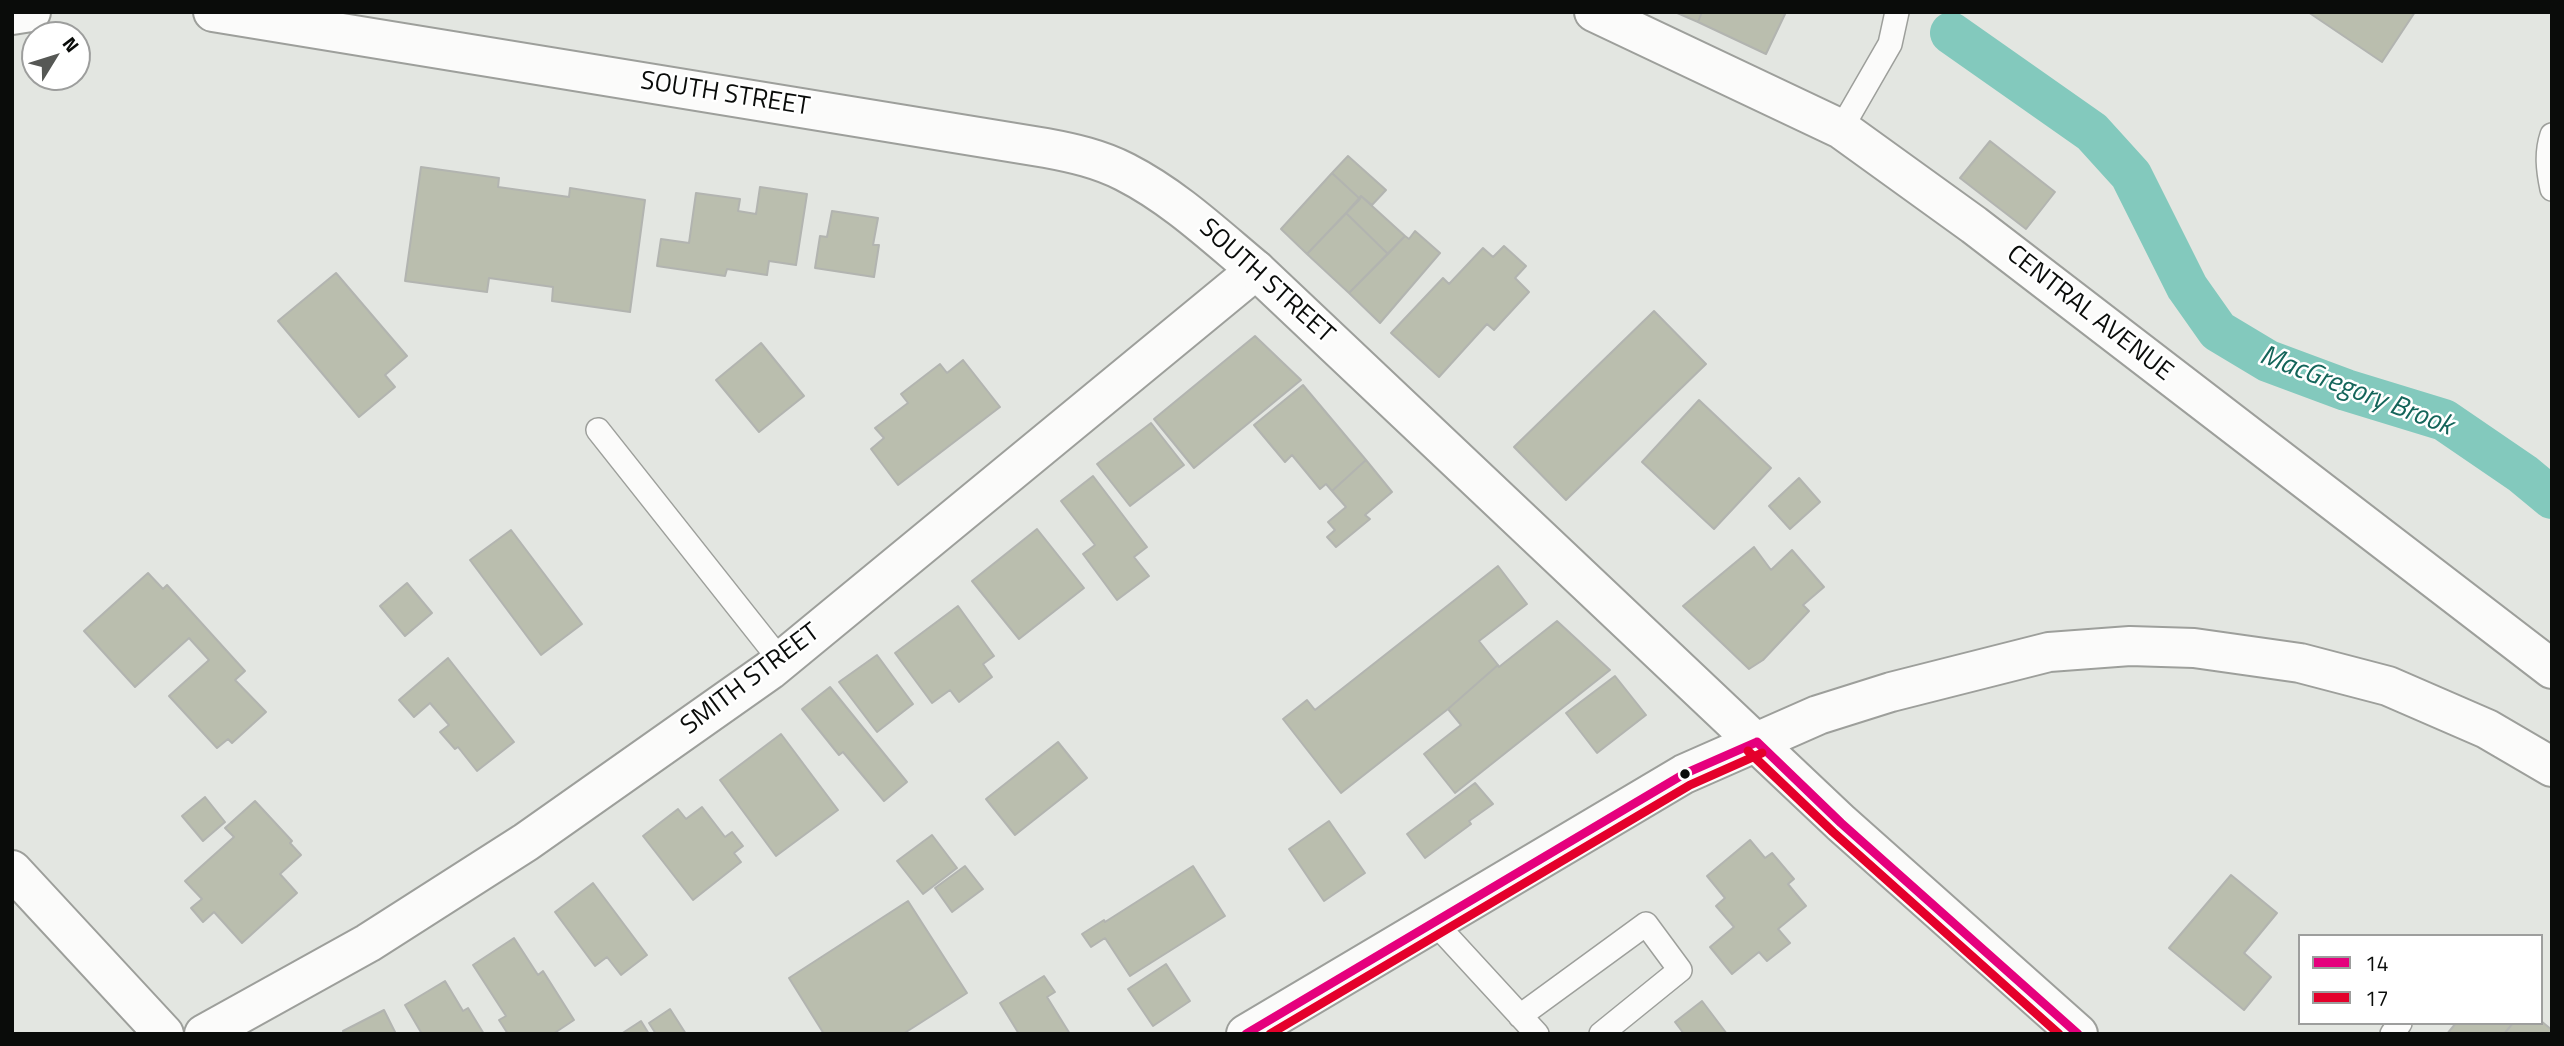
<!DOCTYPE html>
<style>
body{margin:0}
#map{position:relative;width:2564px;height:1046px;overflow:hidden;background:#e3e6e1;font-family:"Titillium Web",sans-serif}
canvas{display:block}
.frame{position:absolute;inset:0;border:14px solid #0a0c0a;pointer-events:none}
.legend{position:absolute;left:2298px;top:934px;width:245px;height:91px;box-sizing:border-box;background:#fff;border:2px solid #9d9e9d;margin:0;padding:9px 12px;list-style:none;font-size:21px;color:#0a0c0a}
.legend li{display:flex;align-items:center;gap:14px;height:35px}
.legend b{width:35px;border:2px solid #9d9e9d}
.north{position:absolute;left:21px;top:21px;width:70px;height:70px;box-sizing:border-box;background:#fff;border:2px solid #9d9e9d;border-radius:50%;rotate:52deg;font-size:19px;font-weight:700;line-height:28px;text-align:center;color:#0a0c0a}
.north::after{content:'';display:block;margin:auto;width:24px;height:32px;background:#565855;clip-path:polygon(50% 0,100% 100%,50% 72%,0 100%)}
</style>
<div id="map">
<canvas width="2564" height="1046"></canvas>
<div class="frame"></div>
<ul class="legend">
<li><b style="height:9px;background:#e5007d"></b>14</li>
<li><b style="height:9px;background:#e4002b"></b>17</li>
</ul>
<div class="north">N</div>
</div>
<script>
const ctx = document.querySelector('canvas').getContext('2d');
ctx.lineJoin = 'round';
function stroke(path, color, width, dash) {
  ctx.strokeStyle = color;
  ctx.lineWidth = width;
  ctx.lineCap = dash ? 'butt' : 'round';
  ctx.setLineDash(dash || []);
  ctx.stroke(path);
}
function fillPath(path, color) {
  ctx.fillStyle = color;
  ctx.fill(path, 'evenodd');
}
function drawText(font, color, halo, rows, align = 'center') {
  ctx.font = font + ' "Titillium Web",sans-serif';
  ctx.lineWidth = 5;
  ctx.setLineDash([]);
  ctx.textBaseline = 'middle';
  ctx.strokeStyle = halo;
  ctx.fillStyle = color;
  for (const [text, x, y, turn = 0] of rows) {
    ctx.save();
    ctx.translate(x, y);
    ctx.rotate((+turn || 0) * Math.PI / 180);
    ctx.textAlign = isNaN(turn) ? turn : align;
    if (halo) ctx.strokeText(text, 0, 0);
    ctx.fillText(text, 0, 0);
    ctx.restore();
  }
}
stroke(new Path2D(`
 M1951,33L2092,132L2131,175L2187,287L2218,331L2268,361L2346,390L2444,420L2523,474L2552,498`), '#83c9bd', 42);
const building = new Path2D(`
 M1675,12H1702L1698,22Z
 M1702,12H1786L1766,54L1698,22Z
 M2308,12H2415L2382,62Z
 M1990,141L2055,192L2026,229L1960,178Z
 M1348,156L1386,190L1372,205L1361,196L1360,199L1332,173Z
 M421,167L499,178L498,187L569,197L570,188L645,200L630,312L552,301L553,287L489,278L487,292L405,281Z
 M1332,173L1360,199L1307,254L1281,229Z
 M760,187L807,194L796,265L769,261L767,275L727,269L725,276L657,266L661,239L689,243L696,193L740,199L738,211L756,214Z
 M1361,196L1405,236L1388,254L1346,213Z
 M832,211L878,218L873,245H879L874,277L815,268L820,236L827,237Z
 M1346,213L1388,254L1349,293L1307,254Z
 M1415,231L1440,253L1380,323L1349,293L1405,236L1409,239Z
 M1504,246L1526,266L1515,278L1529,292L1494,330L1487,324L1439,377L1391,333L1443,278L1449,284L1483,248L1493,257Z
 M336,273L407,356L385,375L395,387L359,417L278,321Z
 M1654,311L1706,364L1566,500L1514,447Z
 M1255,336L1301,380L1194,468L1154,419Z
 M761,343L804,396L759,432L716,380Z
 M963,360L1000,407L898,485L871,449L884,438L875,428L908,403L901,394L940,364L947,373Z
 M1303,385L1366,460L1332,491L1326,484L1320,489L1292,455L1285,462L1254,425Z
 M1699,400L1771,468L1714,529L1642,462Z
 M1151,423L1184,465L1130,506L1097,464Z
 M1366,460L1392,492L1365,515L1370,519L1336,547L1327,537L1335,530L1328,522L1346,507L1332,491Z
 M1093,476L1147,547L1134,557L1149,576L1117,600L1083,554L1095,545L1061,501Z
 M1799,478L1820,502L1790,529L1769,506Z
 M1037,529L1084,588L1019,639L972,581Z
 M511,530L582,624L541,655L470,560Z
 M1754,547L1771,570L1792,550L1824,587L1803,605L1809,611L1763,660L1749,669L1683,606Z
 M1498,566L1527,604L1479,641L1498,665L1448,709L1341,793L1283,719L1307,700L1315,710Z
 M148,573L163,589L167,585L245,671L235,680L266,712L232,743L228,739L217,748L169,696L209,660L189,638L135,687L84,631Z
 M407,583L432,613L405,636L380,606Z
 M958,606L994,656L983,664L992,677L959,702L950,690L932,703L895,653Z
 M1557,621L1610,670L1455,793L1424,754L1461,725L1448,709L1498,665L1499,667Z
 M877,655L913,704L877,732L839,682Z
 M448,658L514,742L477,771L458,747L455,749L440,732L449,725L430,703L414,717L399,700Z
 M1615,676L1646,715L1597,753L1566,713Z
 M830,687L907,782L884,801L843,752L839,755L802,709Z
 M781,734L838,810L776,856L720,780Z
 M1058,742L1087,778L1015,835L986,799Z
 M1475,783L1493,804L1469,821L1471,824L1425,858L1407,834Z
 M205,797L225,822L203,841L182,816Z
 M255,801L292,841L290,843L301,855L280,874L297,893L242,943L214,912L203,922L191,908L202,899L185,881L234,837L225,828Z
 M702,807L725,837L732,832L743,846L734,853L741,862L693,900L643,836L678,809L686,819Z
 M1329,821L1365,873L1324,901L1289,849Z
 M932,835L957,868L923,894L897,861Z
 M1750,840L1765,858L1772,853L1794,879L1788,884L1806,906L1778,929L1790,943L1767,961L1759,952L1732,974L1710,947L1734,927L1716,906L1725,898L1707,876Z
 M965,866L983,889L952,912L935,888Z
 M1193,866L1225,916L1130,976L1105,938L1091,947L1082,934L1104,920L1105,922Z
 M2231,875L2277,913L2244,953L2271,977L2244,1010L2169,948Z
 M593,883L647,955L621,975L607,957L595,966L555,912Z
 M908,901L967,993L903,1034H824L789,978Z
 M514,938L538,975L543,971L574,1020L553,1034H508L499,1020L506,1016L473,965Z
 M1166,964L1190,1001L1153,1026L1128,989Z
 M1044,976L1055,992L1047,997L1070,1034H1019L1000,1003Z
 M445,981L463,1011L468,1008L484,1034H422L405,1005Z
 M1702,1001L1727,1034H1684L1675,1022Z
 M670,1009L686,1034H656L649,1023Z
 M384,1010L396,1034H344L343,1031Z
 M641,1021L649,1034H621Z
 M2541,1021L2552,1030V1034H2504L2513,1023H2541Z
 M2456,1023H2513L2504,1034H2447Z`);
fillPath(building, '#babeae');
stroke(building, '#b2b4b0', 2);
const service = new Path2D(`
 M1841,129L1890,44L1897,12
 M2552,135C2546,153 2548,170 2552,189
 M598,430L781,661
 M1434,922L1537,1034
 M1520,1016L1646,924L1680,970L1601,1034
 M2392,1034L2400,1023`);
const minor = new Path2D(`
 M1594,12L1841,129L1974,225L2552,669
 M12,870L164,1034
 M204,1034L368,943L526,842L770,670L1256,270`);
const tertiary = new Path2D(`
 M213,12L1046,148C1073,153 1100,159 1125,172C1174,197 1214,235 1256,270L1841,823L2078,1034
 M12,15L31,12
 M1246,1034L1684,774L1818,715L1891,692L2049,652L2130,646L2194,648L2300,663L2388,686L2487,729L2552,767`);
stroke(service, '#9d9f9b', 26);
stroke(minor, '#9d9f9b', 42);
stroke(tertiary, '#9d9f9b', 42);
stroke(service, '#fbfbfa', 23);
stroke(minor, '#fbfbfa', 38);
stroke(tertiary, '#fbfbfa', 38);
stroke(new Path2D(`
 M1757,742L1841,823L2078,1034
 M1246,1034L1684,774L1757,742`), '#e5007d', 9);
stroke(new Path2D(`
 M1748,751L1833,832L2059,1034
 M1270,1034L1690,785L1762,753`), '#e4002b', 9);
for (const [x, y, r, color] of [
 [1685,774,6,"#0a0c0a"]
]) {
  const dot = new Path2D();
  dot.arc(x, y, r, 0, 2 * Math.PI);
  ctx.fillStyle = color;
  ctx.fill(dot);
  stroke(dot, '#fff', 2.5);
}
drawText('26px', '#0a0c0a', '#fff', [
 ["SOUTH STREET",725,95,9],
 ["SOUTH STREET",1266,282,42],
 ["CENTRAL AVENUE",2089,314,38],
 ["SMITH STREET",751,680,-37]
]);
drawText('italic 28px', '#14655a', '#fff', [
 ["MacGregory Brook",2356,392,21]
]);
</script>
